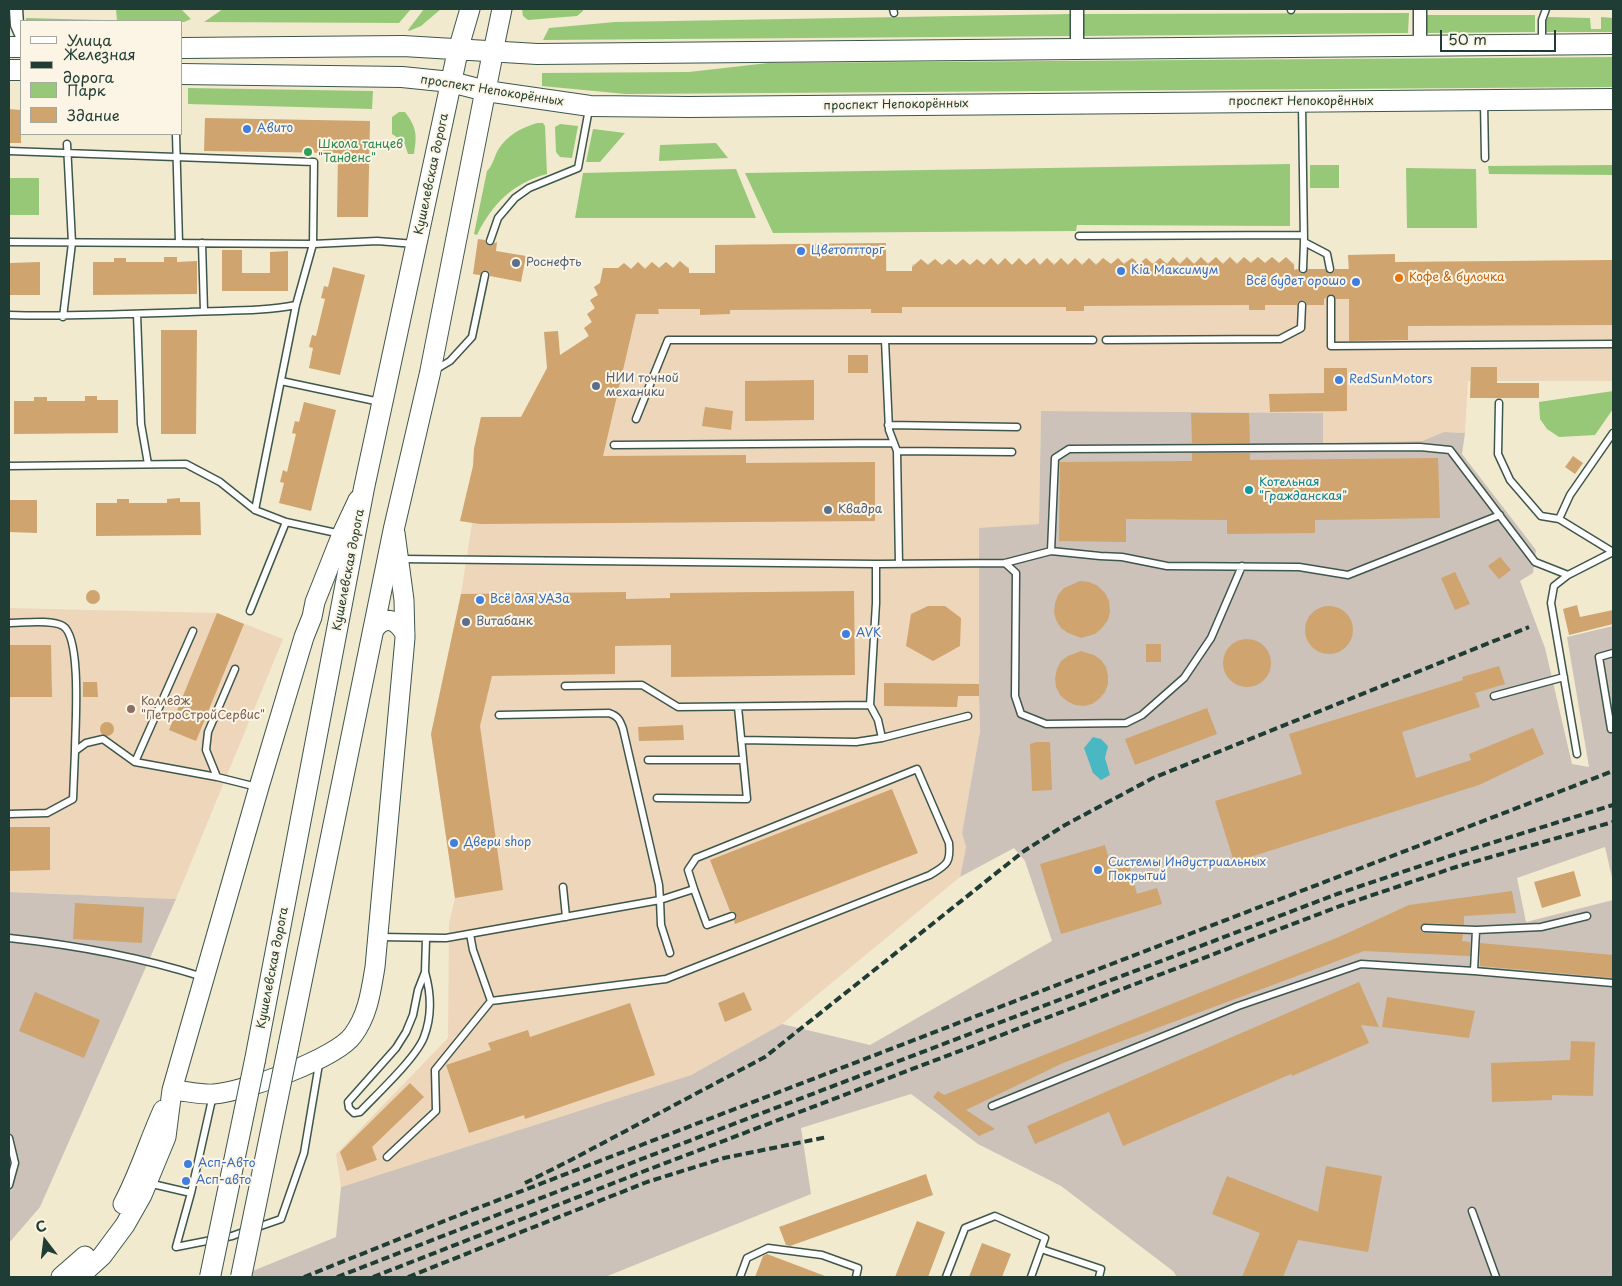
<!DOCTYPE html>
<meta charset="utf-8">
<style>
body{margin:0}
#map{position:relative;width:1622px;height:1286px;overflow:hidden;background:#f1eacf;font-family:"Playpen Sans",sans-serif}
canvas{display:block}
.frame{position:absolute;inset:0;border:10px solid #1f3d34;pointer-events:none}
.legend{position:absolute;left:20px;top:20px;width:162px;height:115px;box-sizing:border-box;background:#fcf5e5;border:1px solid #a4ab9e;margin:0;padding:6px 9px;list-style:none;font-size:15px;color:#1f3d34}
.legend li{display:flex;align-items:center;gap:10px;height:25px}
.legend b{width:25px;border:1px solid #a4ab9e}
.north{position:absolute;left:20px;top:1216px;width:50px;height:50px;-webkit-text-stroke:4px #fcf5e5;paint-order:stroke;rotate:345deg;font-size:14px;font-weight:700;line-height:20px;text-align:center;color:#1f3d34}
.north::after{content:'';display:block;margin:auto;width:18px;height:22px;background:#1f3d34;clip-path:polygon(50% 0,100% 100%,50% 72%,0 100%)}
.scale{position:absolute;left:1440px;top:30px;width:116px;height:22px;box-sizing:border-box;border:2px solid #1f3d34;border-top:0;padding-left:6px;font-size:15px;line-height:18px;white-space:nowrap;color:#1f3d34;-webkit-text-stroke:4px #fcf5e5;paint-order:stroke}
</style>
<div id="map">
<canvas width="1622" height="1286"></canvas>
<div class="frame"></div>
<ul class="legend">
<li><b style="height:6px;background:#fff"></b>Улица</li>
<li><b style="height:6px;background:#1f3d34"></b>Железная дорога</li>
<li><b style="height:14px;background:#96c878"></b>Парк</li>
<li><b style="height:14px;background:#cfa46e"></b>Здание</li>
</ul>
<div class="north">С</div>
<div class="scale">50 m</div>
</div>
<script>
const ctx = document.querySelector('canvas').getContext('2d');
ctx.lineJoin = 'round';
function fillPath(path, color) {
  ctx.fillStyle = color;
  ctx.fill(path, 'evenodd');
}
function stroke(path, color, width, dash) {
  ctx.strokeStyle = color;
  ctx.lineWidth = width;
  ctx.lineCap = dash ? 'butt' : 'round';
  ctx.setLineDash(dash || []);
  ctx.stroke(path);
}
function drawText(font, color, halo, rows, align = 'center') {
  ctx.font = font + ' "Playpen Sans",sans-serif';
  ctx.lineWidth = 4;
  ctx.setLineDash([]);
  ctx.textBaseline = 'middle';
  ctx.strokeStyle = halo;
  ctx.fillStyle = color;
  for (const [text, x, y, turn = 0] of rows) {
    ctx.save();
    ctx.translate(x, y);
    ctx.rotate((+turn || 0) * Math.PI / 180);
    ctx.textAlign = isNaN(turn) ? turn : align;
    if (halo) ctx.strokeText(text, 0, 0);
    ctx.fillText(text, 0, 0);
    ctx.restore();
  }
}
fillPath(new Path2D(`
 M886,243L887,271H912V264H915L921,259L927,264L935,259L941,264H943L949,259L955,264H957L963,259L969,264H971L977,259L983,264H985L991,258L997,264H999L1005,258L1011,264H1014L1019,258L1025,264H1028L1034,258L1039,264L1042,263L1047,258L1053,263H1056L1061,258L1067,263L1069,264L1075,258L1081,263H1084L1089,258L1095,263H1098L1103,258L1109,263H1112L1118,258L1123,263L1132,258L1137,263H1140L1146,258L1151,263H1154L1160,258L1165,263H1168L1173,257L1179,263L1187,257L1193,263L1196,262L1201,257L1207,262H1210L1216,257L1221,262H1224L1230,257L1235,262H1238L1244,257L1250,262L1258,257L1263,262H1266L1272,257L1278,262H1280L1286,257L1292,262H1294L1295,269H1348V255L1395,254V262L1613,260V381H1468L1465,433L1444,432L1422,441L1323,443L1322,413L1041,411L1039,524L979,529V696L980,731L962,833L966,847L960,877L782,1024L691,1075L341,1187L336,1154L448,1038L449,923L455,898L431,734L461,594L472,523L460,521L473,466L474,449L481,417L568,416L585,348L581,341L587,337L588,334L584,328L590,323L591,321L587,314L594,309V307L590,300L597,296V293L594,287L600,283L603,268H618L624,263L630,268H632L638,262L644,267H646L652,262L658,267H661L666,262L672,267L689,266V273H715V245L761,244V258H777V244Z
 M9,608L217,613L283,639L176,899L9,892Z`), '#eed6bb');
fillPath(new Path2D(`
 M1041,411L1323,413V443L1422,441L1444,432L1465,433L1462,454L1536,550L1533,573L1520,581L1545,648L1572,764L1589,767L1567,637L1613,626V882L1605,847L1517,878L1526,922L1613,900V1277H1177L1173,1271L1061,1186L978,1144L911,1094L801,1128L811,1194L605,1277H238L336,1237L341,1187L691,1075L782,1024L870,1045L1052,941L1025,861L1014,848L960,877L966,847L962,833L980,731L979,696V528L1039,524Z
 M9,892L176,899L40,1207L9,1243Z`), '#ccc2b9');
fillPath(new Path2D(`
 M114,9H181L191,19L184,22L117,21L116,9Z
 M223,9H411L399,23L204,22Z
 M424,9H441L421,26L409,31L408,30Z
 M522,9H583V11L577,16L528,20L523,16Z
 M1409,13L1408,33L1084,36V14Z
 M1071,14V36L543,40L549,28L615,22Z
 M1427,15H1535V32L1427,33Z
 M1548,17L1590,18L1591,29H1601V17L1613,18V32H1546V21Z
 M26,18L101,20V21H26Z
 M1613,57V87L626,94L542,86V73L689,72L768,63Z
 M188,88L373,91L372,109L188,104Z
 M399,112H405C417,128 417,135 414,154H408L404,142L392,134V117Z
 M537,123H543L545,126L547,174C513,183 492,204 477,235L474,234L487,171C493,165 494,157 498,150C507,135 521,128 537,123Z
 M560,124L578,126L572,158L560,157L556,152L555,127Z
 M593,129L625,133L600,162H586Z
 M716,143L728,158L659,161L660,145Z
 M1290,164V226L1077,225L1076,231L773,233L745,173Z
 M1310,165H1339V188H1310Z
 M1613,165V175L1489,174L1488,166Z
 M1406,168L1476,169L1477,228H1407Z
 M736,169L756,218H575L583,173Z
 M9,178H39V215H9Z
 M1613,391V409L1595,435L1559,437L1547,429L1540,419L1539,402Z`), '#96c878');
fillPath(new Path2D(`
 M1093,737L1101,739L1108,746L1105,758L1110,775L1101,780L1093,773L1084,748Z`), '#4ab8c3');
fillPath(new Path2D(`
 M9,109L21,110V143H9Z
 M205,118L370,121L368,217H337L338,153L204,151Z
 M478,239L485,240L486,244L489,246L497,242L496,251L526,256L521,282L490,276L489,272L486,270L482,271L480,275L473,274Z
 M886,243V271H912V267L921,259L928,265L935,259L942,265L949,259L956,265L963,259L970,265L977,259L984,265L991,258L998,265L1005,258L1012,265L1019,258L1026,265L1034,258L1040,265L1047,258L1054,265L1061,258L1068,265L1075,258L1082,265L1089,258L1096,265L1103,258L1111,264L1118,258L1124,264L1132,258L1139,264L1146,258L1153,264L1160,258L1167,264L1173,257L1180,264L1187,257L1194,264L1201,257L1208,264L1216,257L1223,264L1230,257L1237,264L1244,257L1251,263L1258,257L1265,263L1272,257L1279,263L1286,257L1294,265V270L1298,269L1300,273L1303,274L1308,269H1325L1327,273L1330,274L1334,272L1335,269H1349L1348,255L1395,254V262L1613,260V325L1408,326V340L1349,341V299H1336L1331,294L1324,299V305H1307L1305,301L1302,300L1298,302L1297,305H1265V310H1249V305L1084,306V311H1066V307H902V313H871V309L730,310V314L700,315V309H658L659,314H636L603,456L746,455V463L875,462V521L480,524L460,521L473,466L474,449L481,417H521L547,368L544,332L558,331L560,355L589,336L584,328L592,322L587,314L595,308L590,300L598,295L594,287L600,283L603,268H618L624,263L631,269L638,262L645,269L652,262L659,268L666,262L673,268L680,261L689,269V273H715V245Z
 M222,250H242V273H270V252L288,251V291H222Z
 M164,257H177V262L197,261V294L93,295V262H114V258H126V262H164Z
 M40,262V295H9V263Z
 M333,267L365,275L340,375L309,368L313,348L309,347L312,335L316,336L325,299L321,298L324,286L328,287Z
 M161,330H197L196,434H161Z
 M848,355H868V373H848Z
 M1471,367H1497V383H1539V398H1470Z
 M1324,368H1347V411L1270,412L1269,394L1324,393Z
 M814,380V420L745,421V381Z
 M85,396H97V400H118V433L14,434V401H34V397H47V401H85Z
 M304,402L336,410L311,511L279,503L284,483L280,482L283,470L287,472L296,434L292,433L295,421L299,422Z
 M705,407L733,411L731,430L702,426Z
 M1191,413H1249L1250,443H1192Z
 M1192,453H1250V460L1438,458L1440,518L1315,520V533L1227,534V520L1126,519V542L1059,541L1060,462L1192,461Z
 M1573,456L1583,463L1575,474L1565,467Z
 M180,498V502H200L201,535L96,536V503H117V499H129V503H167V499Z
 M9,500H37V533L9,532Z
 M1500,557L1511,570L1499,579L1488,566Z
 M1455,572L1470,604L1455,610L1441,578Z
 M1080,581L1089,582L1098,586L1105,593L1109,601L1110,611L1108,620L1102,628L1095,634L1081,638L1068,633L1061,628L1056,620L1054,612L1055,603L1058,595L1064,588Z
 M86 597a7 7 0 1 1 14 0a7 7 0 1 1-14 0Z
 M854,591L855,675L671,677V645L615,646V674L492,676L480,726L503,890L455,898L431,734L461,594L626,592V599L670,598V593Z
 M1577,605L1580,617L1613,610V624L1569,635L1563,609Z
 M928,606H945L961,618L960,646L933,661L906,646L911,614Z
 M1305 630a24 24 0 1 1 48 0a24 24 0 1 1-48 0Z
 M217,613L244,624L196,741L169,730Z
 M1223 663a24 24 0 1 1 48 0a24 24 0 1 1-48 0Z
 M1146,644H1161V662H1146Z
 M9,645H51L52,697H9Z
 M1081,651L1094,655L1101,660L1106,667L1108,676V684L1105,692L1099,699L1092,704L1084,706L1075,705L1067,701L1060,695L1056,687L1055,678L1057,669L1061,661L1068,656Z
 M1499,666L1505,684L1475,693L1480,707L1402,732L1416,778L1471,760L1469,754L1533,728L1544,754L1479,785L1234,862L1215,801L1302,774L1289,734L1463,680L1462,677Z
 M83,682H97L98,697H83Z
 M884,683L979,684V696H958L957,707L884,706Z
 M1207,708L1217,734L1135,765L1125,739Z
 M100 729a7 7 0 1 1 14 0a7 7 0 1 1-14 0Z
 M683,725L684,740L639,741L638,727Z
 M1036,742H1050L1052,790L1032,791L1030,744Z
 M892,789L918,853L735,924L734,921L737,917L736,914L733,911H730L710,860Z
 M9,827H50V870L9,871Z
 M1105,845L1112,870L1129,865L1137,894L1157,888L1162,904L1061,934L1040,864Z
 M1574,871L1581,896L1542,908L1534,882Z
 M1512,891L1516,913L1464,916V925L1425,923L1421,926L1420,930L1424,933L1463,934L1462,941L1470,942V956L1364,951L1063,1063L966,1110L995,1129L979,1136L933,1097L938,1091L944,1095L1339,937L1409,905Z
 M75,903L144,907L142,943L73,939Z
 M1480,943L1613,955V978L1480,966Z
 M1359,982L1379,1027L1361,1025L1369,1043L1292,1076L1291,1074L1123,1146L1109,1112L1035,1144L1027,1126Z
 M35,992L100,1020L84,1058L19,1031Z
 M744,992L752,1010L725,1022L718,1003Z
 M1387,997L1475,1011L1469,1038L1382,1027Z
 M630,1003L655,1075L525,1119L524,1115L469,1133L446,1065L491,1050L488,1043L528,1030L530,1037Z
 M1571,1041L1595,1042L1593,1096L1552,1095V1100L1492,1102L1491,1063L1570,1060Z
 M410,1083L424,1097L372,1147L377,1160L347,1171L340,1152Z
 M1326,1166L1382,1176L1368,1252L1298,1240L1283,1277H1242L1260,1233L1212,1214L1227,1176L1318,1212Z
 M926,1174L933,1195L790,1246L786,1245L779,1227Z
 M917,1221L945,1232L928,1277H895Z
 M982,1243L1011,1254L1002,1277H969Z
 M767,1254L825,1276V1277H755L763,1256Z`), '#cfa46e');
const lane = new Path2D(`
 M893,9L894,13
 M1291,10V9
 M1542,41V20L1546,9
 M1484,102L1485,158
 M1302,105L1304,242L1303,269
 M176,134L179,243
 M9,151L314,162L313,244L296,305L255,510
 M1079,236L1304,235
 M490,241L498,218L515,198L529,188L578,168L589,109
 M9,242L313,244L377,241L415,244
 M1304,242L1327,254L1330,269
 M202,243L204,311
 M1331,299V346L1613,344
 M137,314L141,424L148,464
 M9,315C69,317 129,314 189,312C225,310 261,312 296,305
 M63,317L72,243L67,144
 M885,340L889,430L897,451L899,564
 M1106,340L1280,339L1301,328L1302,305
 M435,370L450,361L472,337L485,275
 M281,381L380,402
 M1499,403L1498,454L1510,480L1541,516L1559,519
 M636,419L668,340H1093
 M888,425L1017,427
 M614,445L894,443
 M897,451L1012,452
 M9,466L186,464L220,482L255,510L286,522L341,534
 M1051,551L1055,458L1069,449L1420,447L1450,450L1535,562L1568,575
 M1613,552L1559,519L1570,495L1613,433
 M401,559L876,564L1005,563L1051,551L1100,556L1122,557L1167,566L1299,567L1348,575L1500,515
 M1005,563L1016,573L1015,696L1021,714L1046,724L1126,723L1142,715L1184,678L1211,638L1242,566
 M250,611L286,522
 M9,623C22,623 52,619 63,626C82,638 75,728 75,751
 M565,686L642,685L678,707L870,705L876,603V564
 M1494,696L1564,677
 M870,705L878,720L882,738
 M1611,729L1599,657L1613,653
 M741,740L856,742L882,738L968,716
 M1577,754L1551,603L1554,586L1568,575L1613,552
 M648,760H743
 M135,762L193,631
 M217,777L206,750L208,732L235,669
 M657,798L747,799L738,707
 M9,814L47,813L73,799L75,751L86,743L103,739L135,762L217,777L257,787
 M563,887L566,917
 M694,889L707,925L732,916
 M1425,928L1476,930L1541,927L1587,916
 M470,934L473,950L491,1001L666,979L930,875C946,865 951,864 949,843L917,769L696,858L688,870L694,889L660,900L661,925L670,953
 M379,937L446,938L660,900L659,885L623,729C620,720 618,716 609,713L499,715
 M9,938C75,945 140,957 203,977
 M1474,971L1476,930
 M425,972C431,993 432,1016 424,1037C416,1058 377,1094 360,1112L354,1113L349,1108L348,1102L396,1048L406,1032L413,1015L418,990L425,972L426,939
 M213,1095L191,1193L176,1247L232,1236L246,1231
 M992,1106L1238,1006L1361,964L1474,971L1613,983
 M9,1138L15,1163L9,1185
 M387,1157L436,1111L435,1070L491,1001
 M148,1183L191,1193
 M1472,1211L1496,1277
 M255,1228L281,1219L304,1153L319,1064
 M1041,1249L1101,1269L1099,1277
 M740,1277L747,1258L768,1248L822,1255L858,1268L856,1277
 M946,1277L965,1228L995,1216L1045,1238L1031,1277`);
const street = new Path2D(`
 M16,9L17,25L21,34
 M1077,9V48
 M1420,45V9`);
const secondary = new Path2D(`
 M458,50L470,9
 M493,52L502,9
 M373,631C384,615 396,618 405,634
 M172,1090C186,1091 201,1095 214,1094C244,1092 337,1058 353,1035C368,1015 371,991 375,967L405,638L404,600L395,533
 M123,1204C139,1174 149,1141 163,1110
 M61,1277L85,1256
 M79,1277L102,1256L125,1225L142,1195L166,1137L172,1090L259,787L304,637L312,617L315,602L342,534L358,500`);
const primary = new Path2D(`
 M9,47H21
 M181,48L403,46L537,54L1613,44
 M9,70H21
 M181,74L402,77L451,82L486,91L590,106L689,107L1613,99
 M288,1048L394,528L430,373L493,52
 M255,1060L364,488L458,50`);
stroke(lane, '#3e574b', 9);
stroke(street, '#3e574b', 15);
stroke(secondary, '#3e574b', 21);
stroke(primary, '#3e574b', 22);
stroke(lane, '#fff', 6);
stroke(street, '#fff', 12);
stroke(secondary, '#fff', 19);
stroke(primary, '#fff', 20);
stroke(new Path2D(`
 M525,1183L571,1160L765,1057L1024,851L1065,825L1153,778L1529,627
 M304,1277L462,1214L1613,771
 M337,1277L639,1160L1337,894L1453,855L1613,805
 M373,1277L642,1172L1340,906L1456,867L1613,822
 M408,1277L647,1182L724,1158L827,1137`), '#1f3d34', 4, [8, 4]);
const primaryBridge = new Path2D(`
 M210,1277L255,1060
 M241,1277L288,1048`);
stroke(primaryBridge, '#3e574b', 22, []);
stroke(primaryBridge, '#fff', 20);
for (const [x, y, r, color] of [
 [247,129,5,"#3f7fe0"],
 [308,152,5,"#2e9e5b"],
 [801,251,5,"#3f7fe0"],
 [516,263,5,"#5c6f8a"],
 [1121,271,5,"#3f7fe0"],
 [1399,278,5,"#e8710a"],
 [1356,282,5,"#3f7fe0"],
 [1339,380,5,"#3f7fe0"],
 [596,386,5,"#5c6f8a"],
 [1249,490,5,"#0f9aa8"],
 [828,510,5,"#5c6f8a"],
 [480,600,5,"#3f7fe0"],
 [466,622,5,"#5c6f8a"],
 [846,634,5,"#3f7fe0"],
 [131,709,5,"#8d6e63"],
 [454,843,5,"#3f7fe0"],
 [1098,870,5,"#3f7fe0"],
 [188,1164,5,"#3f7fe0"],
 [186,1181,5,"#3f7fe0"]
]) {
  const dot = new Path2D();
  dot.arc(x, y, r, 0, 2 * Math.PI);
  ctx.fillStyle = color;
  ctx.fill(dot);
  stroke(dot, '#fcf5e5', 2);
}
drawText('12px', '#1f3d34', '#fcf5e5', [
 ["проспект Непокорённых",492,91,9],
 ["проспект Непокорённых",1301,102],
 ["проспект Непокорённых",896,105,-1],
 ["Кушелевская дорога",432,174,-78],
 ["Кушелевская дорога",349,570,-79],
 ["Кушелевская дорога",273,968,-79]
]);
drawText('12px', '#366cbe', '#fcf5e5', [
 ["Авито",257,129],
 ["Цветоптторг",811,251],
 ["Kia Максимум",1131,271],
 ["Всё будет орошо",1346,282,"right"],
 ["RedSunMotors",1349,380],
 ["Всё для УАЗа",490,600],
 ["AVK",856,634],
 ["Двери shop",464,843],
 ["Системы Индустриальных",1108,863],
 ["Покрытий",1108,877],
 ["Асп-Авто",198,1164],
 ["Асп-авто",196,1181]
], 'left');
drawText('12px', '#27864d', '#fcf5e5', [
 ["Школа танцев",318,145],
 ["\"Танденс\"",318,159]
], 'left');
drawText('12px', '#4e5e75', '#fcf5e5', [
 ["Роснефть",526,263],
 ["НИИ точной",606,379],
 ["механики",606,393],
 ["Квадра",838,510],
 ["Витабанк",476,622]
], 'left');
drawText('12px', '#c56008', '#fcf5e5', [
 ["Кофе & булочка",1409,278]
], 'left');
drawText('12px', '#0d838f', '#fcf5e5', [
 ["Котельная",1259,483],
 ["\"Гражданская\"",1259,497]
], 'left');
drawText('12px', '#785e54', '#fcf5e5', [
 ["Колледж",141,702],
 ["\"ПетроСтройСервис\"",141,716]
], 'left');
</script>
